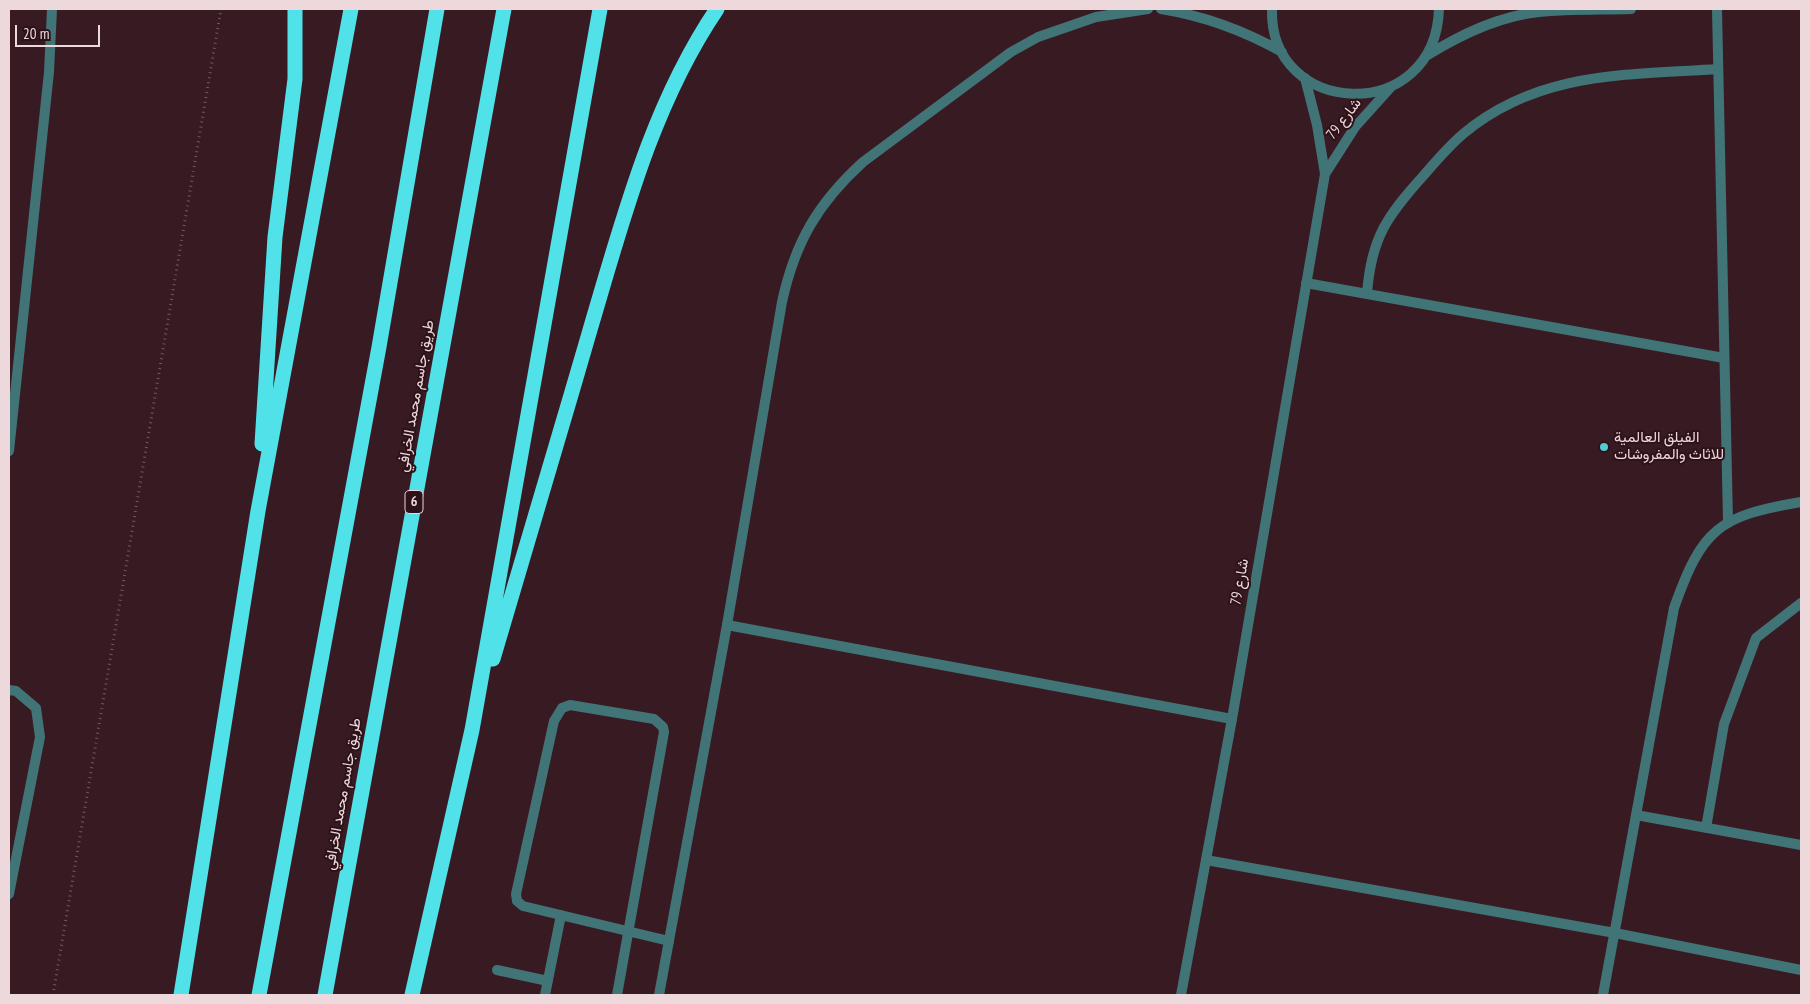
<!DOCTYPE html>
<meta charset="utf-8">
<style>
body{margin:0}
#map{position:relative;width:1810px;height:1004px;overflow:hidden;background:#381b22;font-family:"PT Sans Narrow",sans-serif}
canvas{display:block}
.frame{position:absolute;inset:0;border:10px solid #edd9dc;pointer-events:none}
.scale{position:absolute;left:15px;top:25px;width:85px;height:22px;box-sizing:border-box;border:2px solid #edd9dc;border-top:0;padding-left:6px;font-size:15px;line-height:18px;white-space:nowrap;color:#edd9dc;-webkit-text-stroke:4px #2d1219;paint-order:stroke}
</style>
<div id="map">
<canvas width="1810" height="1004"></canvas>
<div class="frame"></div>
<div class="scale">20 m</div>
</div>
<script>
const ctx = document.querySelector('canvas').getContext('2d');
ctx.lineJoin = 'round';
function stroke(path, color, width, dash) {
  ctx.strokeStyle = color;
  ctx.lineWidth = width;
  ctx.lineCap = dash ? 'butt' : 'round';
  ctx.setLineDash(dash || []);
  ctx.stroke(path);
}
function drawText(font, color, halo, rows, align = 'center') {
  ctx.font = font + ' "PT Sans Narrow",Vazirmatn,sans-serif';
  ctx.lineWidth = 4;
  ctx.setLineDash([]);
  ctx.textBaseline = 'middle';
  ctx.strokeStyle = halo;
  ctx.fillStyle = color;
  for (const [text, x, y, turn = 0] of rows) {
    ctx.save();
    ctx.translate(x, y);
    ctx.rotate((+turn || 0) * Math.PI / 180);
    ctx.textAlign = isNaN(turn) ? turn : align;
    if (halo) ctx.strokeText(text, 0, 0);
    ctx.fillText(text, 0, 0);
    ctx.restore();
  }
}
stroke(new Path2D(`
 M53,995L221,9`), '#72585d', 3, [1, 4]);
stroke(new Path2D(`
 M1306,283L1724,358
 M1367,294C1371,238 1387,216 1424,175C1436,161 1449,146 1463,134C1538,71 1627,75 1718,69
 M9,451L49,72L52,9
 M727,625L1232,719
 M9,690L16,691L36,708L40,737L9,894
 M1636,815L1801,845
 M1706,828L1724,724L1756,638L1801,603
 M1206,860L1615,933L1801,970
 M497,970L548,981
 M545,995L561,915
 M617,995L664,732L663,727L654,719L570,705L562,708L554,721L516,894L517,901L523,906L669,941`), '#417476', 10);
stroke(new Path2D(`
 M1161,9C1205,16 1243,30 1282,52
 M1272,9C1269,118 1435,126 1439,9
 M1717,9L1728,522
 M1426,56C1460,35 1498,16 1539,12C1569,9 1600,10 1631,9
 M1325,174L1355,127L1391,87
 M659,995L727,625L782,302C795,242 818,203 863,162L1011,52L1038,37L1096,17L1148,9
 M1181,995L1232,719L1325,174L1317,125L1305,78
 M1603,995L1674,608C1702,529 1718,516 1801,502`), '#417476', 10);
stroke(new Path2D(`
 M262,444L275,237L295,79V9
 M493,659C525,550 558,440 590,330C623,219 652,105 717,9
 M181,995L258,511L351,9
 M259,995L379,347L437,9
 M325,995L504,9
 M412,995L472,730L600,9`), '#51e2e9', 15);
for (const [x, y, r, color] of [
 [1604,447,5,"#51ccd3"]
]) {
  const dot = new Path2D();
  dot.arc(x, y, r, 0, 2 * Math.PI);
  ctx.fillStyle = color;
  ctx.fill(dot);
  stroke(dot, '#2d1219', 2);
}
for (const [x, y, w] of [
 [414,502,18]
]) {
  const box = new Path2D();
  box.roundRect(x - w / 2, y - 11.5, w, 23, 4);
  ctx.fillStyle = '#2d1219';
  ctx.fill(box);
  stroke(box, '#edd9dc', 1);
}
drawText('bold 14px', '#edd9dc', null, [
 ["6",414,502]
]);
drawText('15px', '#edd9dc', '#2d1219', [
 ["شارع 79",1344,119,-53],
 ["طريق جاسم محمد الخرافي",416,396,-80],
 ["شارع 79",1240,582,-80],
 ["طريق جاسم محمد الخرافي",343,794,-80]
]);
drawText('15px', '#edd9dc', '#2d1219', [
 ["الفيلق العالمية",1614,438],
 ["للاثاث والمفروشات",1614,455]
], 'left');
</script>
